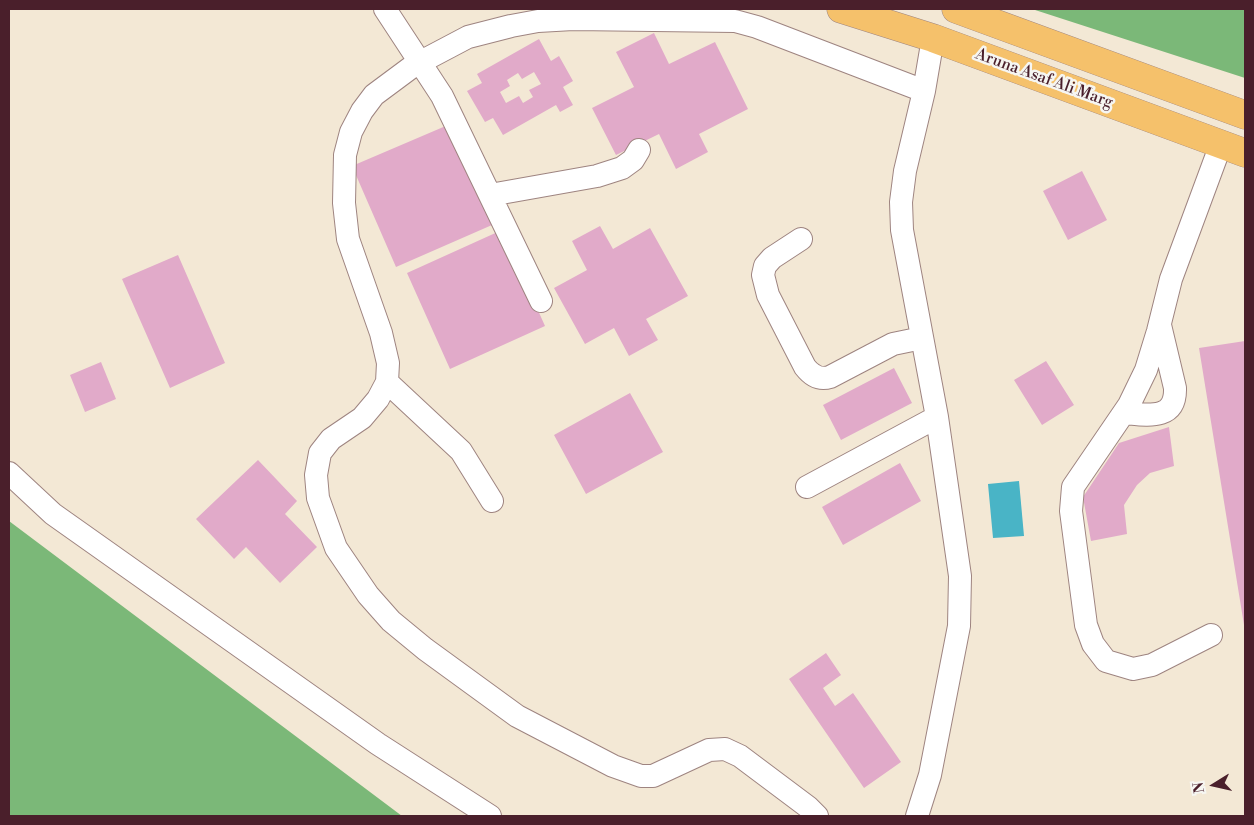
<!DOCTYPE html>
<style>
body{margin:0}
#map{position:relative;width:1254px;height:825px;overflow:hidden;background:#f3e8d5;font-family:"Libre Bodoni",serif}
canvas{display:block}
.frame{position:absolute;inset:0;border:10px solid #4a1f2b;pointer-events:none}
.north{position:absolute;left:1189px;top:760px;width:50px;height:50px;-webkit-text-stroke:4px #f6f6f2;paint-order:stroke;rotate:260deg;font-size:14px;font-weight:700;line-height:20px;text-align:center;color:#4a1f2b}
.north::after{content:'';display:block;margin:auto;width:18px;height:22px;background:#4a1f2b;clip-path:polygon(50% 0,100% 100%,50% 72%,0 100%)}
</style>
<div id="map">
<canvas width="1254" height="825"></canvas>
<div class="frame"></div>
<div class="north">N</div>
</div>
<script>
const ctx = document.querySelector('canvas').getContext('2d');
ctx.lineJoin = 'round';
function fillPath(path, color) {
  ctx.fillStyle = color;
  ctx.fill(path, 'evenodd');
}
function stroke(path, color, width, dash) {
  ctx.strokeStyle = color;
  ctx.lineWidth = width;
  ctx.lineCap = dash ? 'butt' : 'round';
  ctx.setLineDash(dash || []);
  ctx.stroke(path);
}
function drawText(font, color, halo, rows, align = 'center') {
  ctx.font = font + ' "Libre Bodoni",serif';
  ctx.lineWidth = 5;
  ctx.setLineDash([]);
  ctx.textBaseline = 'middle';
  ctx.strokeStyle = halo;
  ctx.fillStyle = color;
  for (const [text, x, y, turn = 0] of rows) {
    ctx.save();
    ctx.translate(x, y);
    ctx.rotate((+turn || 0) * Math.PI / 180);
    ctx.textAlign = isNaN(turn) ? turn : align;
    if (halo) ctx.strokeText(text, 0, 0);
    ctx.fillText(text, 0, 0);
    ctx.restore();
  }
}
fillPath(new Path2D(`
 M1032,9H1245V78Z
 M9,521L402,816H9Z`), '#7bb878');
fillPath(new Path2D(`
 M1019,481L1024,536L993,538L988,484Z`), '#49b4c6');
fillPath(new Path2D(`
 M654,33L669,64L715,42L748,109L699,134L708,152L676,169L659,134L616,155L592,108L634,87L616,52Z
 M539,39L551,61L559,56L573,81L563,87L573,105L560,112L556,105L503,135L493,118L485,122L467,91L482,83L477,74ZM534,72L541,84L529,90L533,97L523,103L519,96L506,103L500,92L510,86L507,80L518,73L522,79Z
 M448,125L492,225L396,267L352,166Z
 M1082,171L1107,220L1068,240L1043,191Z
 M600,226L613,249L650,228L688,296L646,319L658,340L629,356L614,328L585,344L554,288L587,270L572,241Z
 M502,230L545,326L450,369L407,273Z
 M178,255L225,363L170,388L122,279Z
 M1245,341V625H1244L1199,348Z
 M1046,361L1074,405L1042,425L1014,380Z
 M101,362L116,399L85,412L70,375Z
 M894,368L912,403L841,440L823,405Z
 M630,393L663,452L586,494L554,435Z
 M1169,427L1174,466L1150,473L1137,485L1124,505L1127,534L1091,541L1083,497L1119,443Z
 M258,460L297,501L285,514L317,547L280,583L246,547L234,559L196,519Z
 M900,463L921,501L843,545L822,507Z
 M826,653L841,675L823,688L835,706L853,693L901,762L864,788L789,679Z`), '#e1aac9');
const minor = new Path2D(`
 M385,9L442,96L541,301
 M490,195L597,176L622,168L633,160L639,150
 M801,239L772,258L765,266L763,275L768,295L805,367C812,376 820,380 830,377L893,344L922,338
 M387,382L461,451L492,501
 M1124,413C1147,415 1176,421 1175,388L1160,325
 M9,473L53,514L378,744L490,816
 M807,487L937,417
 M1211,635L1152,665L1133,669L1106,661L1093,644L1086,625L1071,511L1073,487L1129,405L1146,370L1158,331L1171,279L1221,144
 M817,816L808,807L740,756L725,749L709,750L653,776H641L613,766L517,716L425,649L391,621L368,595L336,548L318,498L316,475L320,453L331,439L362,418L378,399L387,382L388,363L381,333L348,239L344,203L345,155L351,132L362,111L374,95L413,66L468,37L511,26L538,21L573,19L735,21L757,27L924,91
 M917,816L930,775L959,626L960,576L937,417L902,230L901,202L905,171L924,91L933,38`);
const major = new Path2D(`
 M841,9L933,38L1245,153
 M956,9L1245,115`);
stroke(minor, '#9e8480', 24);
stroke(major, '#9e8480', 29);
stroke(minor, '#fff', 22);
stroke(major, '#f5c16b', 28);
drawText('16px', '#4a1f2b', '#f6f6f2', [
 ["Aruna Asaf Ali Marg",1044,79,20]
]);
</script>
